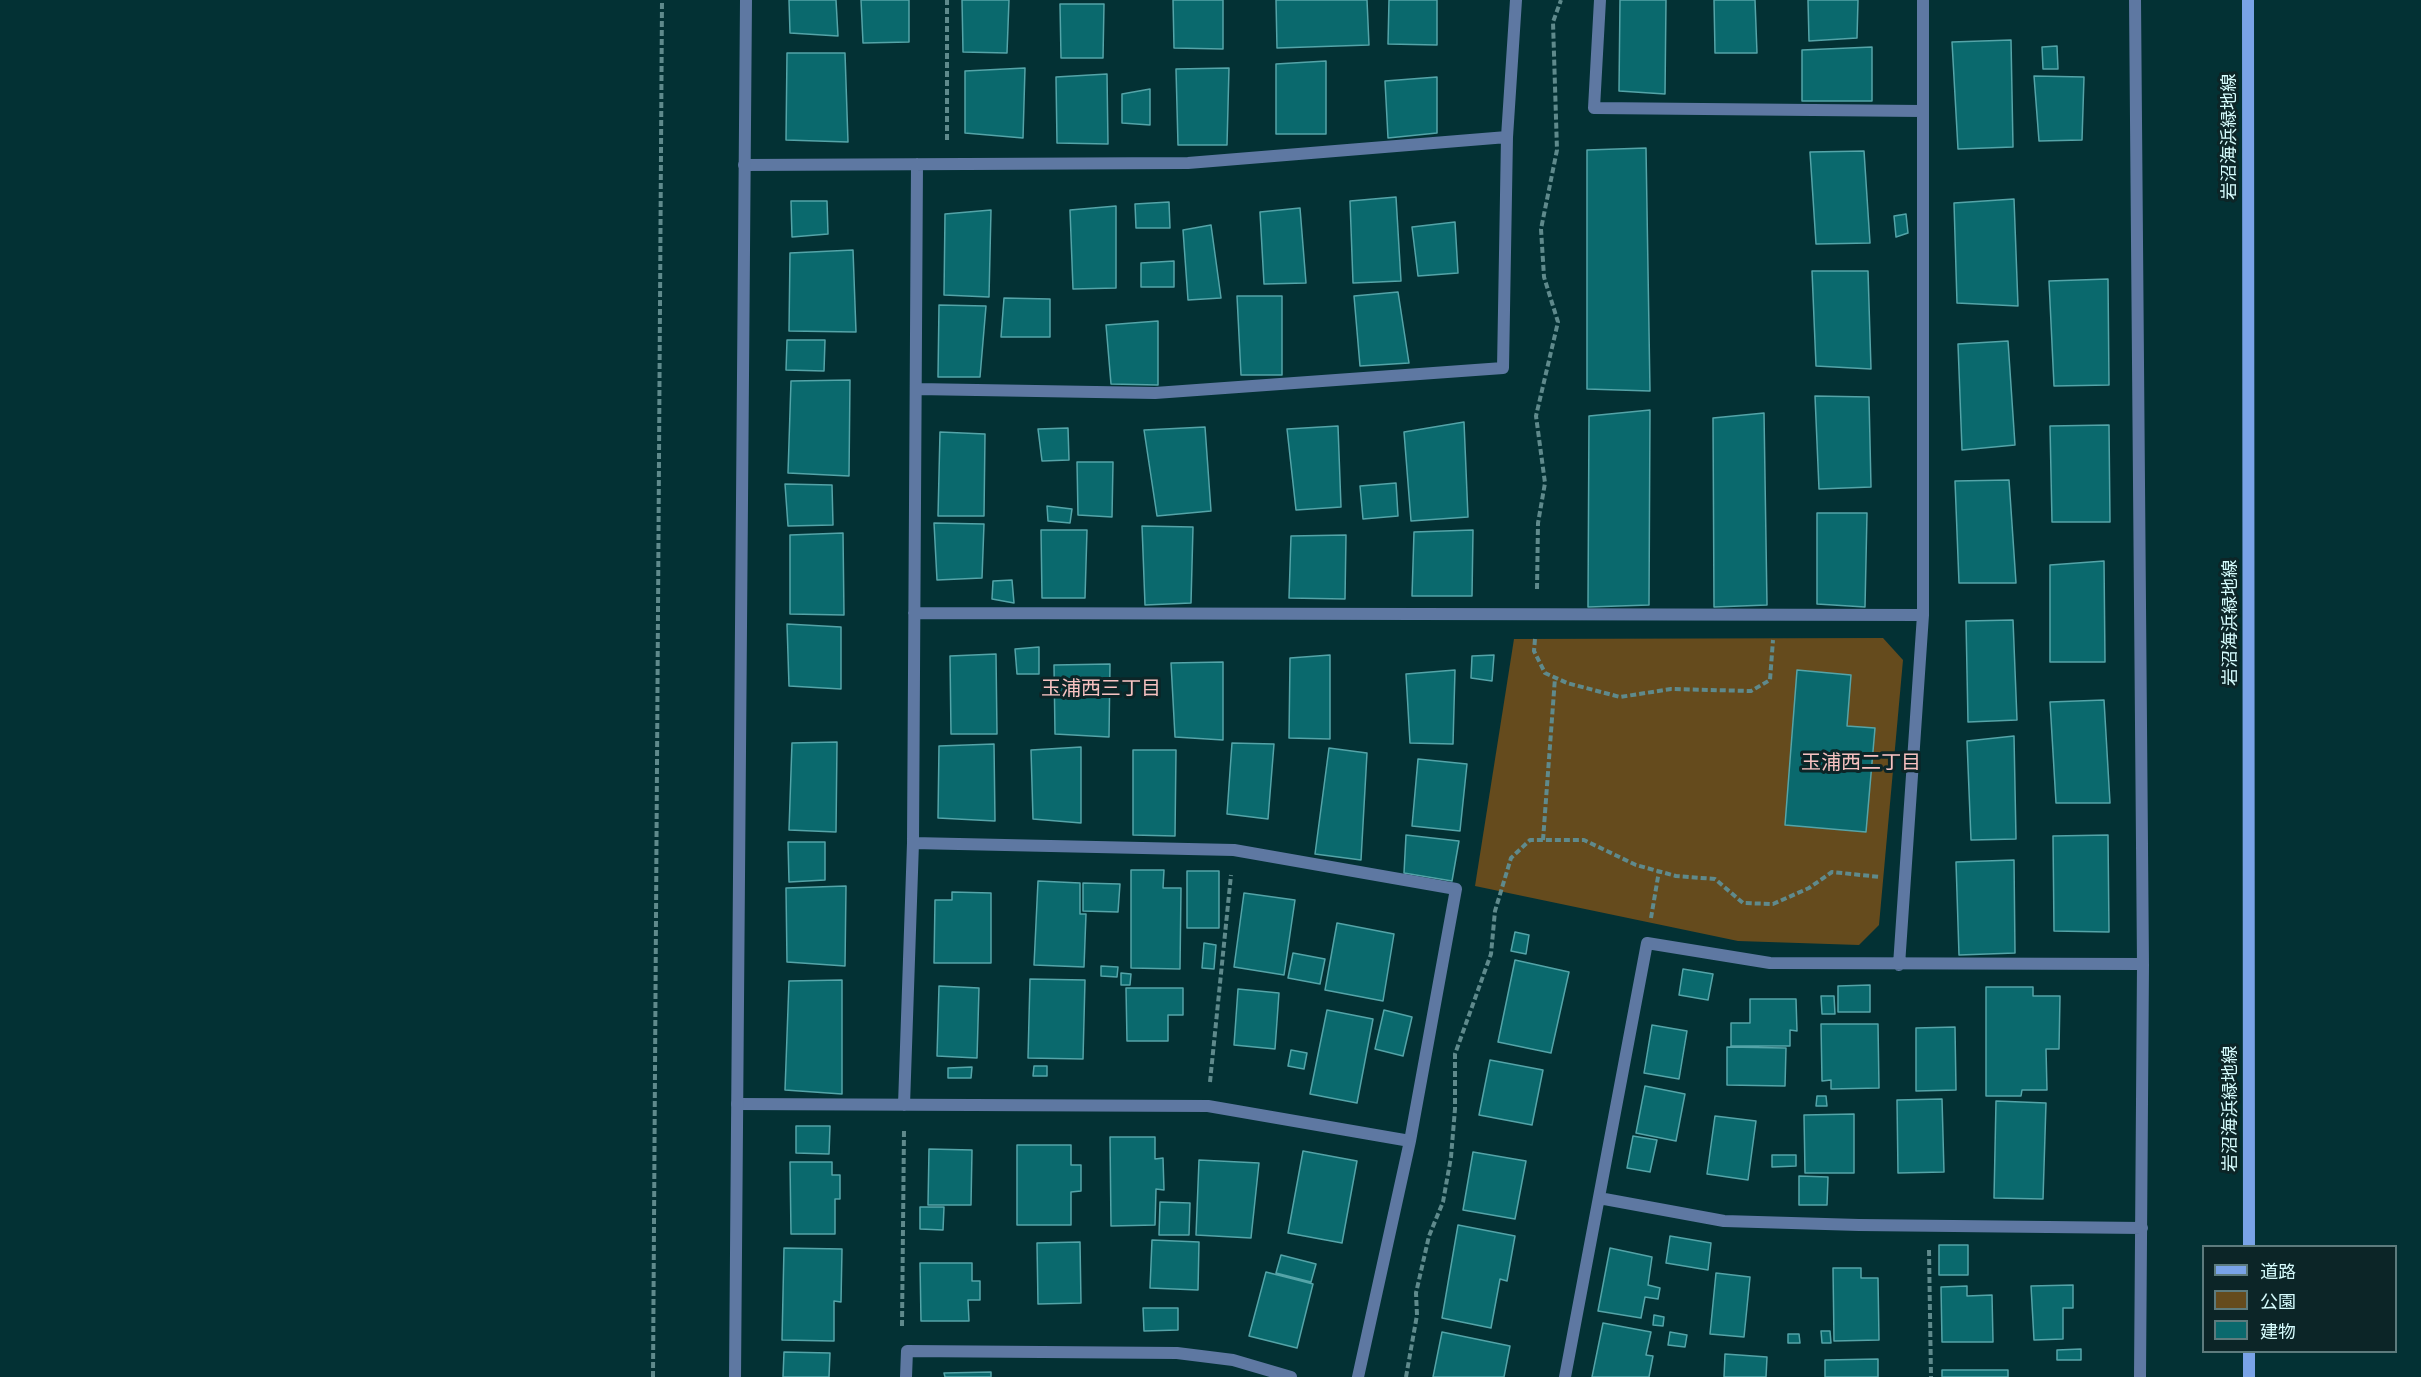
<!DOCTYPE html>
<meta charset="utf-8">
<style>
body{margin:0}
#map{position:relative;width:2421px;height:1377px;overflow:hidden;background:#033134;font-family:"IBM Plex Sans","Noto Sans JP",sans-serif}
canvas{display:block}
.legend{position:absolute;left:2202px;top:1245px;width:195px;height:108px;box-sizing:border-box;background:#0c2527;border:2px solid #5d7b7d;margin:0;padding:8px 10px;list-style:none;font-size:18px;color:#d6fcfd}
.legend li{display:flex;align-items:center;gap:12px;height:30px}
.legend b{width:30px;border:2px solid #5d7b7d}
</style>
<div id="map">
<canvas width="2421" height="1377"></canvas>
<ul class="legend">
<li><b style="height:8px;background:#79a3e7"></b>道路</li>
<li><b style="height:16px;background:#654b1d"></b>公園</li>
<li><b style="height:16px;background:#0a696d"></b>建物</li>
</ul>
</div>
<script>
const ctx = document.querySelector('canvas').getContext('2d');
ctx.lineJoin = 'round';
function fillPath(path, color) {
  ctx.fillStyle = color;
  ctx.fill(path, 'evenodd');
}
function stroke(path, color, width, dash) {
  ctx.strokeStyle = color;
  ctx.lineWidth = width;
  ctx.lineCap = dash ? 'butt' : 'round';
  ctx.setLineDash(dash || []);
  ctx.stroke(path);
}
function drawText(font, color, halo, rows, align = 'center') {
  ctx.font = font + ' "IBM Plex Sans","Noto Sans JP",sans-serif';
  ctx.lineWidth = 6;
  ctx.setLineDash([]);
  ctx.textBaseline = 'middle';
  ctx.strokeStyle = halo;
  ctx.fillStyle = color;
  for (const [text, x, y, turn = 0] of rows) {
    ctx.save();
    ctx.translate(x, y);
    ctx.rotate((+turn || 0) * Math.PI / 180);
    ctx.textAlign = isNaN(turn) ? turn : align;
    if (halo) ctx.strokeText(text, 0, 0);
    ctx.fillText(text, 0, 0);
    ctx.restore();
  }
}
fillPath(new Path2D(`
 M1883,638L1903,660L1879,925L1859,945L1738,941L1475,886L1514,639Z`), '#654b1d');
const building = new Path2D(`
 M789,0H836L838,36L790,33Z
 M861,0H909V42L863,43Z
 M962,0H1009L1007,53L963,52Z
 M1173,0H1223V49L1174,48Z
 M1276,0H1367L1369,45L1277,48Z
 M1389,0H1437V45L1388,44Z
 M1620,0H1666L1665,94L1619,91Z
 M1714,0H1755L1757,53H1715Z
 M1808,0H1858L1857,38L1809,41Z
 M1060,4H1104L1103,58H1061Z
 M2011,40L2013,147L1958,149L1952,42Z
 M2057,46L2058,69H2043L2042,47Z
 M1872,47V101H1802V50Z
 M787,53H845L848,142L786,140Z
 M1326,61V134H1276V64Z
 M1025,68L1023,138L965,133V71Z
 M1229,68L1227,145H1178L1176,69Z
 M1107,74L1108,144L1057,143L1056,77Z
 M2034,76L2084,77L2082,140L2039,141Z
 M1437,77V133L1388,138L1385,81Z
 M1150,89V125L1122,123V94Z
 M1646,148L1650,391L1587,389V150Z
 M1864,151L1870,243L1816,244L1810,152Z
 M1396,197L1401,281L1353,283L1350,201Z
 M2014,199L2018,306L1957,303L1954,203Z
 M791,201H827L828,234L792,237Z
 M1169,202L1170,228H1136L1135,204Z
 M1116,206V288L1073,289L1070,210Z
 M1300,208L1306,283L1264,284L1260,212Z
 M991,210L989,297L944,295L945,214Z
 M1906,214L1908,233L1896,237L1894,216Z
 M1455,222L1458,273L1418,276L1412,227Z
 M1211,225L1221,298L1188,300L1183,230Z
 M853,250L856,332L789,331L790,253Z
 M1174,261V287H1141V263Z
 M1812,271H1868L1871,369L1816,366Z
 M2108,279L2109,385L2054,386L2049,281Z
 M1398,292L1409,363L1360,366L1354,296Z
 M1237,296H1282V375H1241Z
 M1004,298L1050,299V337H1001Z
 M939,305L986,306L980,377H938Z
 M1158,321V385L1111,384L1106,325Z
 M787,340H825L824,371L786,370Z
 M2008,341L2015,445L1962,450L1958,344Z
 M850,380L849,476L788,473L791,381Z
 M1815,396L1869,397L1871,487L1819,489Z
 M1650,410L1649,605L1588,607L1589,416Z
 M1764,413L1767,605L1714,607L1713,418Z
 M1464,422L1468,517L1411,521L1404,432Z
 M2109,425L2110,522H2052L2050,426Z
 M1338,426L1341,507L1296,510L1287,429Z
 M1205,427L1211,511L1157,516L1144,430Z
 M1068,428L1069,460L1042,461L1038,429Z
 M940,432L985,434L984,516H938Z
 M1077,462H1113L1112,517L1078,515Z
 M2009,480L2016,583H1959L1955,481Z
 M1396,483L1398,516L1363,519L1360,486Z
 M785,484L832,485L833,525L788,526Z
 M1047,506L1072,509L1070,523L1048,521Z
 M1817,513H1867L1865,607L1817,604Z
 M934,523L984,524L982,578L937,580Z
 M1142,526L1193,527L1191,603L1145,605Z
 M1041,530H1087L1085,598H1042Z
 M1473,530L1472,596H1412L1414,532Z
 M843,533L844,615L790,614V535Z
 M1346,535L1345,599L1289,598L1291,536Z
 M2104,561L2105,662H2050V565Z
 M1012,580L1014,603L992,599L993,581Z
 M2013,620L2017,720L1968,722L1966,621Z
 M787,624L841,627V689L789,686Z
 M1039,647V674H1017L1015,649Z
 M996,654L997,734H951L950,656Z
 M1330,655V739L1289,738L1290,658Z
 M1494,655L1492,681L1471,678L1472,656Z
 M1223,662V740L1175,737L1171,663Z
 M1110,664L1109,737L1055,734L1054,665Z
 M1455,670L1453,744L1410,743L1406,674Z
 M1797,670L1851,675L1847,726L1875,728L1866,832L1785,825Z
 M2104,700L2110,803H2056L2050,702Z
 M2014,736L2016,839L1971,840L1967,741Z
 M837,742L836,832L789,830L792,743Z
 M1232,743L1274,744L1268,819L1227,814Z
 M994,744L995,821L938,818L939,746Z
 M1081,747V823L1033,819L1031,750Z
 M1329,748L1367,753L1361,860L1315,854Z
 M1133,750H1176L1175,836L1133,835Z
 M1418,759L1467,764L1460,831L1412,826Z
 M1406,835L1459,841L1452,881L1404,873Z
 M2108,835L2109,932L2054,931L2053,836Z
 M788,842H825V880L789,882Z
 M2014,860L2015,953L1959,955L1956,862Z
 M1131,870H1164L1163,888H1181L1180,969L1131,968Z
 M1187,871H1219V928H1187Z
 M1038,881L1080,883V914H1086L1084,967L1034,965Z
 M1083,883L1120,884L1118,912L1083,911Z
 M846,886L845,966L787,962L786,888Z
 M952,892L991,893V963H934L935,900H952Z
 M1244,893L1295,900L1284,975L1234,967Z
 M1337,923L1394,934L1383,1001L1325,990Z
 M1515,932L1529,935L1526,954L1511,951Z
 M1204,943L1216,945L1214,969L1202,968Z
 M1293,953L1325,959L1320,984L1288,978Z
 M1515,960L1569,972L1551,1053L1498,1042Z
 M1101,966L1118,967L1117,977L1101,976Z
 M1683,969L1713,974L1708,1000L1679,995Z
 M1121,973L1131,974L1130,985H1121Z
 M1030,979L1085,980L1083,1059L1028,1058Z
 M842,980V1094L785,1090L789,981Z
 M1870,985V1012H1838V986Z
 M939,986L979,988L977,1058L937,1056Z
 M1986,987H2033V996H2060L2059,1049H2046L2047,1090H2022L2021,1096H1986Z
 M1126,988H1183V1015H1168V1041H1127Z
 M1238,989L1279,993L1275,1049L1234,1045Z
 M1821,996H1834L1835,1014H1822Z
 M1750,999H1796L1797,1031L1790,1030V1046H1731V1023H1750Z
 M1327,1010L1373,1019L1357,1103L1310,1094Z
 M1384,1010L1412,1017L1403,1056L1375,1049Z
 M1821,1024H1878L1879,1088L1831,1089V1080L1822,1081Z
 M1652,1025L1687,1031L1679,1079L1644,1073Z
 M1955,1027L1956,1090L1916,1091V1028Z
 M1727,1047L1786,1048L1785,1086L1727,1085Z
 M1291,1050L1307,1053L1304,1069L1288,1066Z
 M1490,1060L1543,1070L1532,1125L1479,1115Z
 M1034,1066H1047V1076H1033Z
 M972,1067L971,1078H948V1068Z
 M1645,1086L1685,1094L1676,1141L1636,1133Z
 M1817,1096H1826L1827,1106H1816Z
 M1942,1099L1944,1172L1898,1173L1897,1100Z
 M1996,1101L2046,1103L2043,1199L1994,1198Z
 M1854,1114V1173H1805L1804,1115Z
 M1715,1116L1756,1121L1748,1180L1707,1174Z
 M796,1126H830L829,1154L796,1153Z
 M1633,1136L1657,1140L1650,1172L1627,1168Z
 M1110,1137H1155V1159L1163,1158L1164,1190L1156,1189L1155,1225L1111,1226Z
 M1017,1145H1071V1165H1081V1191L1071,1192V1225H1017Z
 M929,1149L972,1150L971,1205H928Z
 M1303,1151L1357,1161L1342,1243L1288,1233Z
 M1473,1152L1526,1161L1515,1219L1463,1210Z
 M1772,1155H1796V1166L1772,1167Z
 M1199,1160L1259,1163L1251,1238L1196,1235Z
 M790,1162H832V1175H840V1199H835V1234H791Z
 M1799,1176L1828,1177L1827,1205H1799Z
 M1160,1202L1190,1203L1189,1235H1159Z
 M920,1207H944L943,1230L920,1229Z
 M1458,1225L1515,1236L1507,1281L1500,1279L1491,1328L1442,1318Z
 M1670,1236L1711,1243L1708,1270L1666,1263Z
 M1152,1240L1199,1242L1198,1290L1150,1288Z
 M1080,1242L1081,1303L1038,1304L1037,1243Z
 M1939,1245H1968V1275H1939Z
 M784,1248L842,1249L841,1302L834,1301V1341L782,1340Z
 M1610,1248L1652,1257L1648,1285L1660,1288L1658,1299L1645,1297L1641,1318L1598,1311Z
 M1281,1255L1316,1264L1311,1282L1276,1273Z
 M920,1263H972V1281H980V1300H968L969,1321H921Z
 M1833,1268H1861V1278H1878L1879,1340L1834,1341Z
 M1266,1272L1313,1284L1297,1348L1249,1336Z
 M1716,1273L1750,1277L1744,1337L1710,1334Z
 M2073,1285V1308H2063V1339L2034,1340L2031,1286Z
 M1967,1286V1296L1992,1295L1993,1342H1942L1941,1287Z
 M1143,1308H1178V1330L1144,1331Z
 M1654,1315L1664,1317L1663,1326L1653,1325Z
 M1603,1323L1651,1332L1646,1355L1653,1356L1649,1377H1592Z
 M1821,1331H1830L1831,1343H1822Z
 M1442,1332L1510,1346L1504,1377H1433Z
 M1670,1332L1687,1335L1685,1347L1668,1345Z
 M1788,1334H1799L1800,1343H1788Z
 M2081,1349V1360H2057V1350Z
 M784,1352L830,1353L829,1377H783Z
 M1725,1354L1767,1357L1766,1377H1724Z
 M1878,1359V1377H1825V1360Z
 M1942,1370H2008V1377H1942Z
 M991,1372V1377H945L944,1373Z`);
fillPath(building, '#0a696d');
stroke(building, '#54a4a8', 1.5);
stroke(new Path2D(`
 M947,140V0
 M1537,589L1538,523L1545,483L1536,416L1558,322L1544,277L1541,229L1557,150L1553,22L1561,0
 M1535,639L1534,651L1545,673L1567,683L1620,697L1671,689L1751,691L1770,680L1773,640
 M1543,840L1555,678
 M1651,918L1659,871
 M1210,1082L1231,875
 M1929,1250L1931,1377
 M902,1326L904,1130
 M653,1377L662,0
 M1406,1377L1417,1315L1416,1293L1429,1236L1443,1202L1451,1157L1455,1109V1054L1491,954L1495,911L1511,858L1530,840H1584L1636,865L1676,876L1715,879L1743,903L1773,904L1809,888L1832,872L1880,877`), '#5f8a8c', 4, [6, 3]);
stroke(new Path2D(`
 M1600,0L1594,108L1922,111
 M2135,0L2143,964L2140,1377
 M744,165L1188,163L1507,137
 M917,389L1155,393L1503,368L1507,137L1516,0
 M914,613L1923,615
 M913,843L1234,850L1456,889L1410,1141L1358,1377
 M1899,965L1923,615V0
 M737,1104L1208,1106L1410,1141
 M904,1105L913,843L917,164
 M1599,1198L1724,1221L1859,1225L2142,1228
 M906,1377L907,1351L1177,1353L1233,1360L1291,1377
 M1565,1377L1647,943L1770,963L2143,964`), '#5e78a2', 12);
stroke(new Path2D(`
 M735,1377L746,0`), '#5e78a2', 12);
stroke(new Path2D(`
 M2248,0L2249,1246
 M2249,1377V1352`), '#79a3e7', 12);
drawText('18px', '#d6fcfd', '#0c2527', [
 ["岩沼海浜緑地線",2230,137,-90],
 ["岩沼海浜緑地線",2231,623,-90],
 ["岩沼海浜緑地線",2231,1109,-90]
]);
drawText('20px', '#f7c2c1', '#0c2527', [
 ["玉浦西三丁目",1101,689],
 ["玉浦西二丁目",1861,763]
]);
</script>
